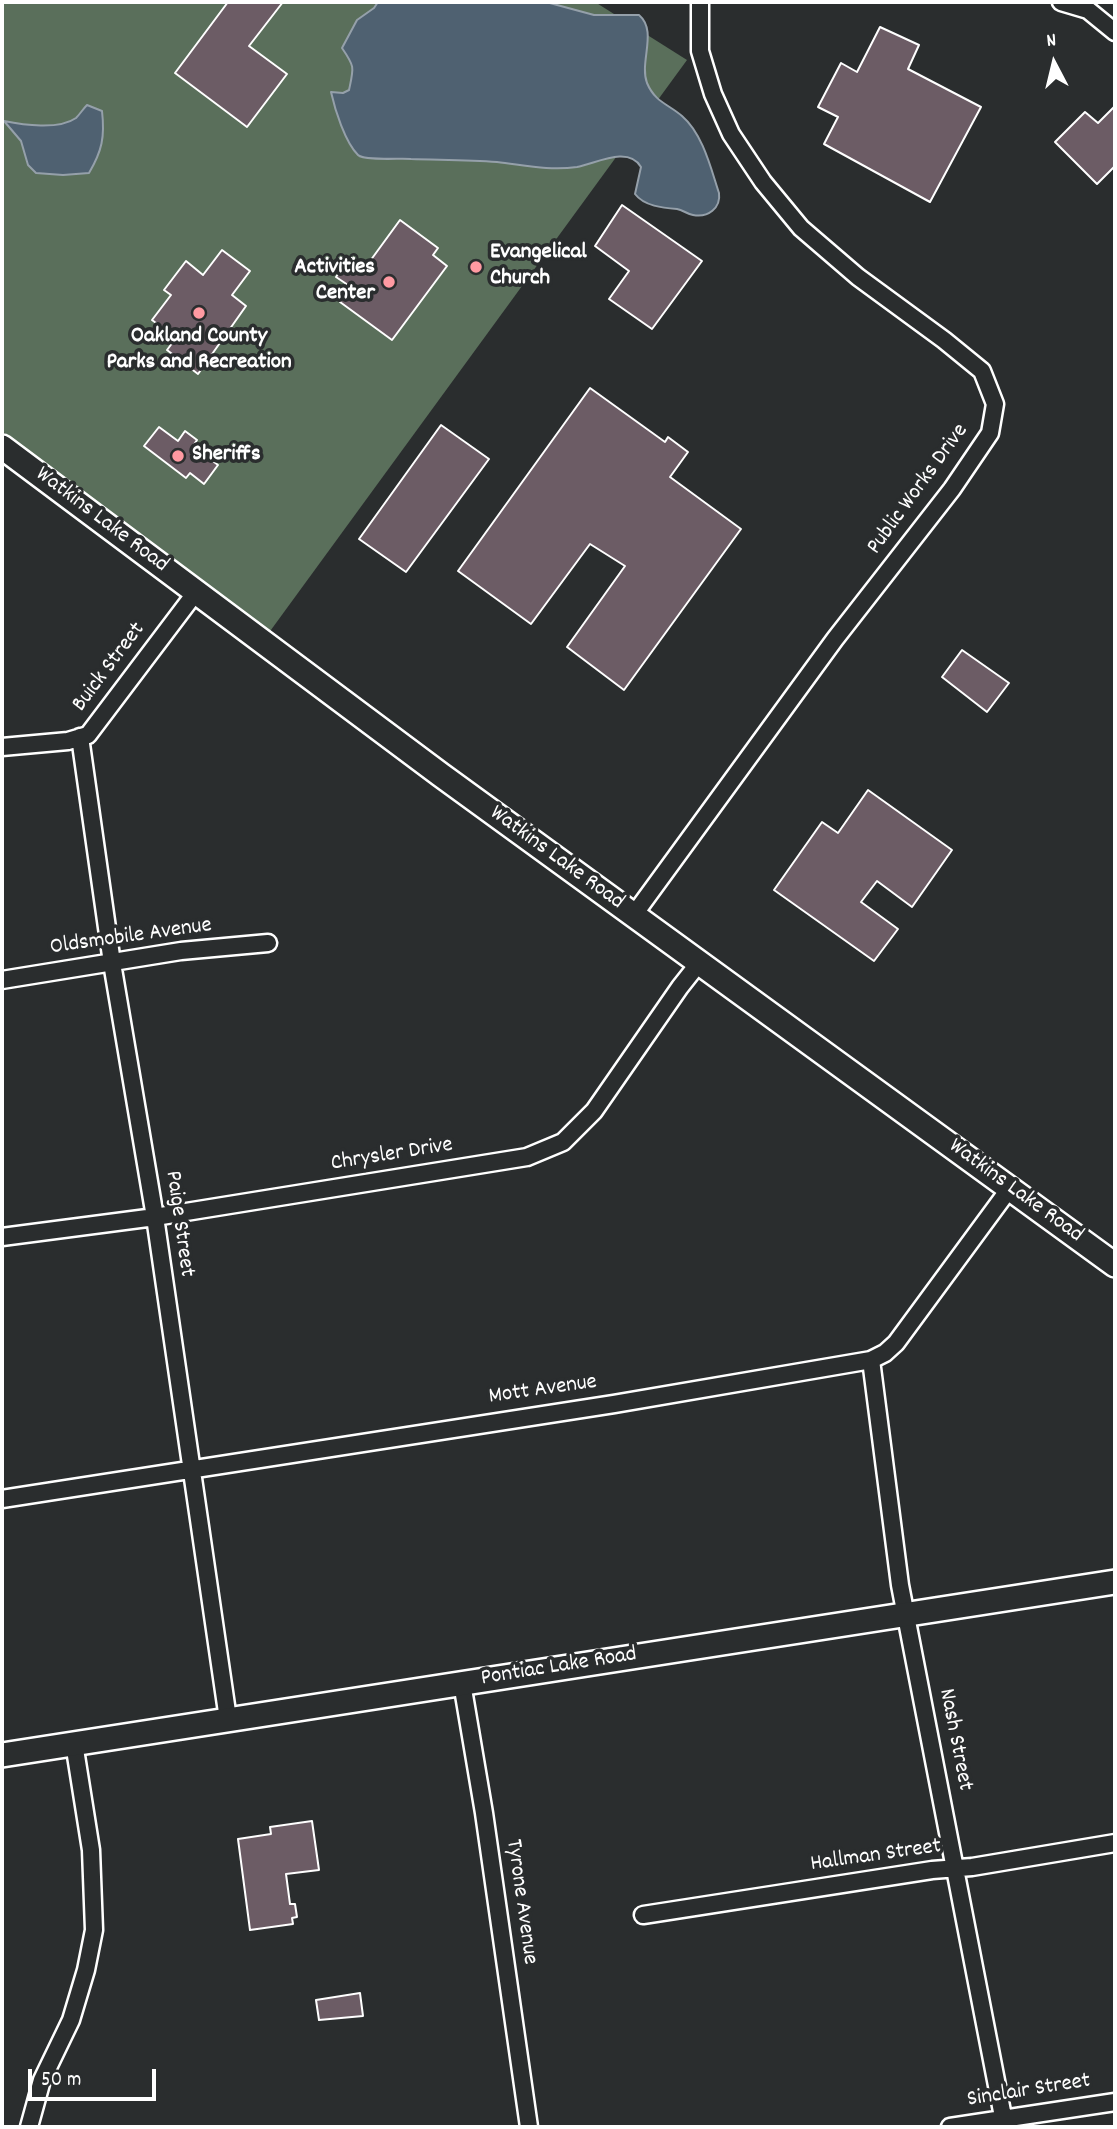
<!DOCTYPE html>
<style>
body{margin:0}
#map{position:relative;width:1117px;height:2129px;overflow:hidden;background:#2a2d2e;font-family:Dekko,sans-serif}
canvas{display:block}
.frame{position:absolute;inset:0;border:4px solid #fff;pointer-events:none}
.north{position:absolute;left:1019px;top:28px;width:70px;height:70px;-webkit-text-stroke:5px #2a2d2e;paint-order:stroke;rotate:353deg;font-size:19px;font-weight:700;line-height:28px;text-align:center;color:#fff}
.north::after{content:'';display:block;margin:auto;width:24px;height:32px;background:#fff;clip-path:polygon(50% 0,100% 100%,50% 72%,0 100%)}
.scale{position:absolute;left:28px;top:2069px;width:128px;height:32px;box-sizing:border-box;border:4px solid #fff;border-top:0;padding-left:9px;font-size:21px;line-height:24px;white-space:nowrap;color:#fff;-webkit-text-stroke:5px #2a2d2e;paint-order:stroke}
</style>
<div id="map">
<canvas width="1117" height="2129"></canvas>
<div class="frame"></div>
<div class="north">N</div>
<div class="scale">50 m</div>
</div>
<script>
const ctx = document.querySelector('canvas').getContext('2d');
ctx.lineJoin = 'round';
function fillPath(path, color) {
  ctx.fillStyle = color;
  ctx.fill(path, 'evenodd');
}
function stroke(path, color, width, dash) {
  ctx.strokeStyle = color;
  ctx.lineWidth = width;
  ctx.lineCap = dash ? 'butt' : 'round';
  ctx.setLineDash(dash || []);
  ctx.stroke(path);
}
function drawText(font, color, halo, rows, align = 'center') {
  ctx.font = font + ' Dekko,sans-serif';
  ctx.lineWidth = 7;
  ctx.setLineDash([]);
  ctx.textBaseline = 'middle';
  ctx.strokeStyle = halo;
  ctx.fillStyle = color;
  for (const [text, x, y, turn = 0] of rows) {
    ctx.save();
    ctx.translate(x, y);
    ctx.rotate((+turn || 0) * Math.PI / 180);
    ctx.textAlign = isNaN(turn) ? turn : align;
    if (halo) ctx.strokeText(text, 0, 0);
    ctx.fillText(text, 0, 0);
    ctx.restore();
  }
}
fillPath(new Path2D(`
 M2,2H595L687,60L268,634L2,431Z`), '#5a6f5b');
const water = new Path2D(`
 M378,2H546L594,15H639C658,31 639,62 647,83C655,102 668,104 682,116C703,134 711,169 719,193C721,208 708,218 693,215C687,214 683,210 677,209C663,208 644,206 635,194L641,167C628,145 595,164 577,167C549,171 524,165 497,162C468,160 440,160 411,159C401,158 364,161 358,155C345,142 335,110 331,92L343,93L349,90C354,67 355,67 342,48L357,20L374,8Z
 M87,105L102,111C105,137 102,151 89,173L63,175L36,173L28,165L21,141L4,121C23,125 59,130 76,118C80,114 83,109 87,105Z`);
fillPath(water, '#4f6171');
stroke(water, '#95a0aa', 2);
const building = new Path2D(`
 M228,2H283L249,46L287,74L247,127L175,73Z
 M880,27L919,45L908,69L981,107L930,202L824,144L838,117L818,107L841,63L857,72Z
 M1115,106V166L1097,184L1055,142L1085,112L1098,123Z
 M622,205L702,261L652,329L609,299L629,271L595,246Z
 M400,220L438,248L433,255L447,266L392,340L340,302L351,287L336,277L350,257L365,268Z
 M222,250L250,271L232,295L246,306L198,374L167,350L176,338L152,320L171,295L164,290L186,261L203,275Z
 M590,388L665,442L668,437L688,452L670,477L741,529L624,690L567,647L625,566L590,544L531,624L458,571Z
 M441,425L489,459L406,572L359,539Z
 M159,427L178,441L185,431L197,440L193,446L218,465L204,484L190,473L186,478L144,446Z
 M962,650L1009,683L987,712L942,677Z
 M868,790L952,850L912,907L877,881L861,902L898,929L874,961L774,890L822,822L838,833Z
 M312,1821L319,1870L286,1874L290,1904H295L297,1917L292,1918L293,1924L250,1930L238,1839L271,1834L270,1827Z
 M360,1993L363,2016L319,2020L316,2000Z`);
fillPath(building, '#6c5c65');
stroke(building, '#fff', 2);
const street = new Path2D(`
 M1061,2L1088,10L1115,32
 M80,737L112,963L155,1217L228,1719
 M2,747L68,741L88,735L196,592
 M633,916L835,639L952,489L990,433L995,404L982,371L944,340L858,277L801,228L763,182L731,134L713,94L700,51V2
 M2,980L181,951L268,943
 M2,1237L155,1217L527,1157L563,1142L594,1111L680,987L699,963
 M871,1360L900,1585L1005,2127
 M2,1499L614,1404L871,1360L885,1353L896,1343L1010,1188
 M462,1683L484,1813L529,2127
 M643,1915L932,1870L972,1867L1115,1843
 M29,2127L42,2080L71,2020L86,1970L94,1930L91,1850L74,1743
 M950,2127L1115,2102`);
const secondary = new Path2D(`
 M2,447L441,775L1115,1265
 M2,1755L1115,1582`);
stroke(street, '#fff', 21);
stroke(secondary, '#fff', 28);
stroke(street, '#2a2d2e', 16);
stroke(secondary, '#2a2d2e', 23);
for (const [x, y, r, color] of [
 [476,267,7,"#ff9aa2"],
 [389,282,7,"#ff9aa2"],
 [199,313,7,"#ff9aa2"],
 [178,456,7,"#ff9aa2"]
]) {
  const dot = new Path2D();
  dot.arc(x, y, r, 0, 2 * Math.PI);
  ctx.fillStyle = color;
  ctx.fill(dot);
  stroke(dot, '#2a2d2e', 2.5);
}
drawText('bold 23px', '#fff', '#2a2d2e', [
 ["Evangelical",490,254],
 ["Church",490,280],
 ["Activities",375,269,"right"],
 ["Center",375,295,"right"],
 ["Oakland County",199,338,"center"],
 ["Parks and Recreation",199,364,"center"],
 ["Sheriffs",192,456]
], 'left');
drawText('23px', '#fff', '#2a2d2e', [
 ["Public Works Drive",919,490,-54],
 ["Watkins Lake Road",101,521,37],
 ["Buick Street",110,668,-53],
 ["Watkins Lake Road",556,859,36],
 ["Oldsmobile Avenue",131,938,-8],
 ["Chrysler Drive",392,1156,-9],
 ["Watkins Lake Road",1015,1192,36],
 ["Paige Street",178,1224,82],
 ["Mott Avenue",543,1391,-8],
 ["Pontiac Lake Road",559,1668,-9],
 ["Nash Street",954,1740,79],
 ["Hallman Street",876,1857,-8],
 ["Tyrone Avenue",520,1902,82],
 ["Sinclair Street",1029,2092,-9]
]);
</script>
